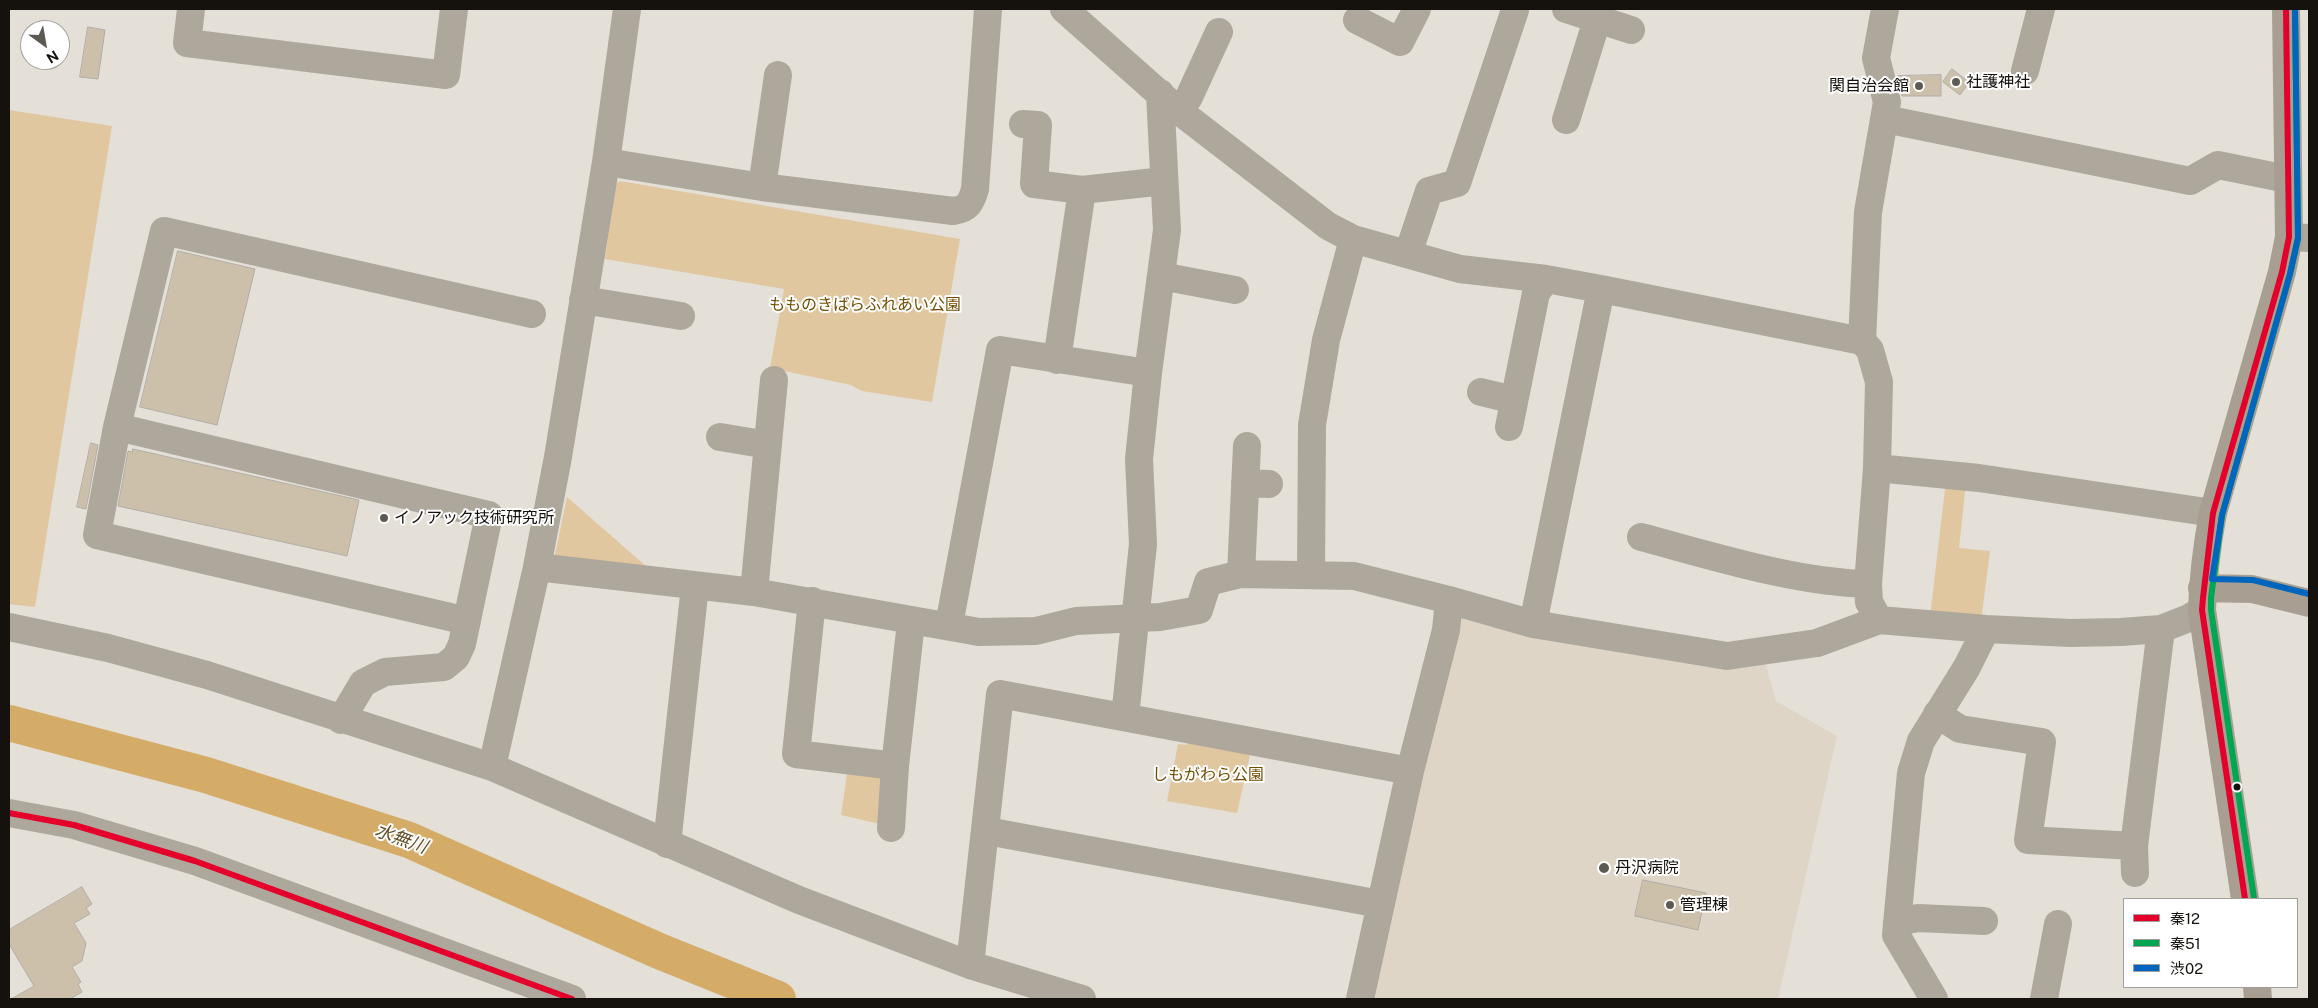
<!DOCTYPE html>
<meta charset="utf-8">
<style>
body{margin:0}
#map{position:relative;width:2318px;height:1008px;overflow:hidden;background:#e4dfd7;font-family:"Public Sans","Noto Sans JP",sans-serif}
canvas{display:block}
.frame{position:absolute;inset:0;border:10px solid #15120d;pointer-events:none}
.legend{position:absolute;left:2123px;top:898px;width:175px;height:90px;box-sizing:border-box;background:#fff;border:1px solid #a1a09e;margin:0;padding:6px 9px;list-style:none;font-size:15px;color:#15120d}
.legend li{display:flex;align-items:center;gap:10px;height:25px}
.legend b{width:25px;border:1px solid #a1a09e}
.north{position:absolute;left:20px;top:20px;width:50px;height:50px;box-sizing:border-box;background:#fff;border:1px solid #a1a09e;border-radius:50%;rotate:148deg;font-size:14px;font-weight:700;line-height:20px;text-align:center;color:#15120d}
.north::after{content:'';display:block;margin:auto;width:18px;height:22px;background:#5d5a54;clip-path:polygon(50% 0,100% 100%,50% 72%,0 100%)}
</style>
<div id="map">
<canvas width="2318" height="1008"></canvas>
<div class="frame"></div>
<ul class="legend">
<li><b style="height:6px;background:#e4002b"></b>秦12</li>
<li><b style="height:6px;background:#00a651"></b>秦51</li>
<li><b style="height:6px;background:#0065bd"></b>渋02</li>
</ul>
<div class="north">N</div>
</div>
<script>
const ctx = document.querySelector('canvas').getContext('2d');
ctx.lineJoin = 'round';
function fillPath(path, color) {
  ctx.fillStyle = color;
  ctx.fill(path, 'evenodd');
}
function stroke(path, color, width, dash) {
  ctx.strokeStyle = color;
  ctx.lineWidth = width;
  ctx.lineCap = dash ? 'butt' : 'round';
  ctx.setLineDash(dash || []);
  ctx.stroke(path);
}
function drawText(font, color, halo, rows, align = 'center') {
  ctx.font = font + ' "Public Sans","Noto Sans JP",sans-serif';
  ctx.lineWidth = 4;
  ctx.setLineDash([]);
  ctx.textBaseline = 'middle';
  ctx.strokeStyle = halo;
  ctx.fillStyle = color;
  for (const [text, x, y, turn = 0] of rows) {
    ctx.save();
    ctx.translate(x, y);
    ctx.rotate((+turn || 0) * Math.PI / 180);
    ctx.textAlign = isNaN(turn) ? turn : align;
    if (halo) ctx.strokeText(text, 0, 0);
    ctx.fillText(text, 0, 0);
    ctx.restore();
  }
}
fillPath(new Path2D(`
 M1460,613L1764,658L1776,701L1837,736L1778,999H1370Z`), '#dfd5c6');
fillPath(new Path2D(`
 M9,110L112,126L35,607L9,604Z
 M620,181L960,239L932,402L862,391L851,385L770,368L784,289L605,259L615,184Z
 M1946,480L1966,482L1959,548L1990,551L1981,622L1930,617Z
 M567,497L655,574L555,555Z
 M1188,739L1251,750L1237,813L1167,801L1178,744L1187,745Z
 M848,768L882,771L884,825L841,815Z`), '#e0c7a0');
stroke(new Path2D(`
 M9,723L206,775L409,840L659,951L778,999`), '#d4ac67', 36);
const building = new Path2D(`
 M88,27L105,30L98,79L80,77Z
 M1952,69L1969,82L1960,95L1943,82Z
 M1941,75V96H1902L1898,76Z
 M178,251L255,269L217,425L140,407Z
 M91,443L98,445L86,509L77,507Z
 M133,449L359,500L347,556L118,506L128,451L132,452Z
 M1643,880L1706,893L1698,930L1635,916Z
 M82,887L92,904L86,908L90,914L74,923L86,943L82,961L72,967L81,982L78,984L82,992L70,999H11L34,986L9,944V930Z`);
fillPath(building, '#cdc0aa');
stroke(building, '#b1ada7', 1);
stroke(new Path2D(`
 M191,9L187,43L446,75L454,9
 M1064,9L1179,111L1328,226L1353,239L1460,269L1546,279L1601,289L1862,341L1870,350L1879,382L1877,468L1868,584L1869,602L1879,620
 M1566,9L1631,30
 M1357,20L1400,42L1417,9
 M2025,71L2041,9
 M1179,111L1189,97L1219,32
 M1885,119L2190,181L2218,165L2287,179
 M1566,120L1597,20
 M1023,124L1038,125L1034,184L1082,190L1164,181
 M606,162L762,187L953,211C968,209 971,203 975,189L988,9
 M762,187L778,75
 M2289,237L2309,238
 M1408,254L1429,191L1457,183L1515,10
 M1161,276L1235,290
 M583,300L681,316
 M1862,341L1868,212L1887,102L1876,58L1885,9
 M1057,360L1082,190
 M1481,392L1514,400
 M117,427L489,515L462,644L456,657L444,667L385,672L363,683L341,720
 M1509,427L1536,293L1546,279
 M720,437L768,445
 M1877,468L1979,478L2213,513
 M1245,483L1269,484
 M1641,537C1713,556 1794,582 1868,584
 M537,567L754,592L979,632L1036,631L1076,621L1160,617L1199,610L1208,582L1241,574L1354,576L1449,600L1533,624L1727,656L1817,643L1879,620L1986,629L2070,633L2121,632L2161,629L2189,618L2202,610
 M1241,574L1247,446
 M1311,575L1312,425L1326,340L1353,239
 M754,592L774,380
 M812,601L796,754L895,766L911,622
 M467,621L97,535L117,427L164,231L532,314
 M1533,624L1601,289
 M949,625L1000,350L1148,373
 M9,627L108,648L207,675L492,767L799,900L970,965L1082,999
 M1937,714L1960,729L2042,742L2028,840L2134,846
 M1125,717L1143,544L1139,459L1148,373L1167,230L1160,93
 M492,767L537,567L558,457L606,162L627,9
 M9,813L74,825L195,861L572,999
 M891,828L895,766
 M987,831L1380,904
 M667,844L695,586
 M2135,873L2134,846L2161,629
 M1897,922L1918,918L1984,921
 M970,965L1000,694L1410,771
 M1360,999L1410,771L1446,630L1449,600
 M1934,999L1896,935L1911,773L1921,741L1967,667L1986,629
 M2044,999L2058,924`), '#aea79c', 28);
stroke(new Path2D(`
 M2202,588L2252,589L2309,603
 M2245,899L2202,610C2203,577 2207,545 2213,513L2282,272L2289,237L2286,9
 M2257,987L2258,999`), '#a89f92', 28);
stroke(new Path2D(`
 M9,813L74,825L195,861L572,999
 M2245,899L2202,610L2203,598L2213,513L2282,272L2289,237L2286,9`), '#e4002b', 6);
stroke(new Path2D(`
 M2254,898L2211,610V598L2222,515L2290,274L2298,238L2295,9`), '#00a651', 6);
stroke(new Path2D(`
 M2295,9L2298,238L2290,274L2222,515L2212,579L2253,580L2309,594`), '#0065bd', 6);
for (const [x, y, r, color] of [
 [1956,82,5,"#5d5a54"],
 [1919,86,5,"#5d5a54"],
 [384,518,5,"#5d5a54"],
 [2237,787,4.5,"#15120d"],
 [1604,868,6,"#5d5a54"],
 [1670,905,5,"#5d5a54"]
]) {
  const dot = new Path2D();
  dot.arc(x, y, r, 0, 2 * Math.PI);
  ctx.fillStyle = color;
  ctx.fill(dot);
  stroke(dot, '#fff', 2);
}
drawText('16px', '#15120d', '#fff', [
 ["社護神社",1966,82],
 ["関自治会館",1909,86,"right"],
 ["イノアック技術研究所",394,518],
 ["丹沢病院",1615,868],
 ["管理棟",1680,905]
], 'left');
drawText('16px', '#734e02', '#fff', [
 ["もものきばらふれあい公園",865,305],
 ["しもがわら公園",1208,775]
]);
drawText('italic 18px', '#654e28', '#fff', [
 ["水無川",401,839,20]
]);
</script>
